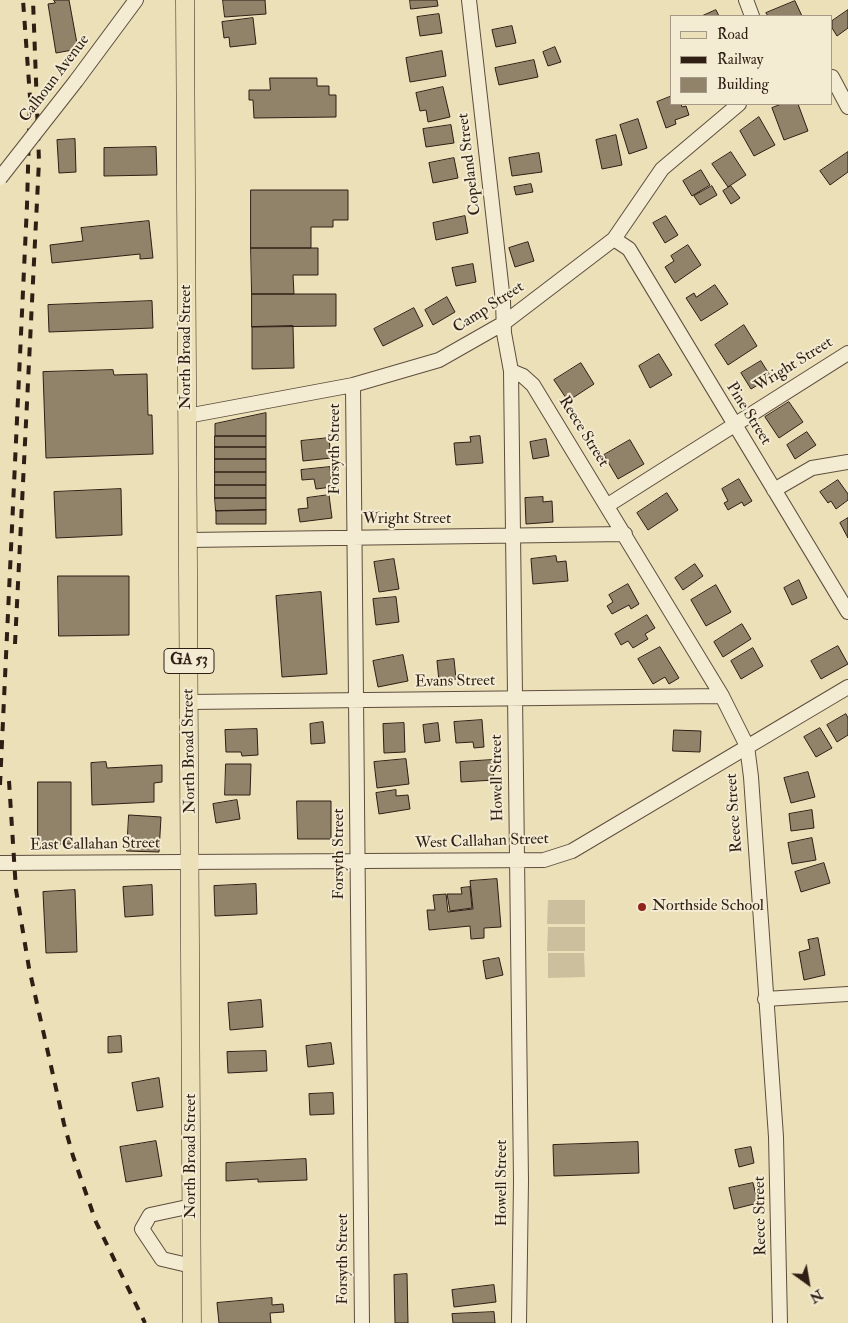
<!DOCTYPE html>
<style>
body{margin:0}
#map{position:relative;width:848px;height:1323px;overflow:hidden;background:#ece0b9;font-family:"IM FELL Double Pica",serif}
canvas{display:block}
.legend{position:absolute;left:670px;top:15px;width:162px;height:90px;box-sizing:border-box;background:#f3ebd2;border:1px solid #a49986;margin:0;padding:6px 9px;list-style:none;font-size:15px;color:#2e1e14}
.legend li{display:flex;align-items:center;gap:10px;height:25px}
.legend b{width:25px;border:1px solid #a49986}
.north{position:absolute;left:783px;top:1258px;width:50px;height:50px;-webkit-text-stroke:4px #f3ebd2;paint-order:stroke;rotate:148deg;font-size:14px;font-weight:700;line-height:20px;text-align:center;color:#2e1e14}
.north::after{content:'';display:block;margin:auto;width:18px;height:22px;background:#2e1e14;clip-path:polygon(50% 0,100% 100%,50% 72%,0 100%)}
</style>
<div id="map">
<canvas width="848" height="1323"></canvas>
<ul class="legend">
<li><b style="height:6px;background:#ece0b9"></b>Road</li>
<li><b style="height:6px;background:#2e1e14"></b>Railway</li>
<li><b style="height:14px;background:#91836a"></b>Building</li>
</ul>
<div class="north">N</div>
</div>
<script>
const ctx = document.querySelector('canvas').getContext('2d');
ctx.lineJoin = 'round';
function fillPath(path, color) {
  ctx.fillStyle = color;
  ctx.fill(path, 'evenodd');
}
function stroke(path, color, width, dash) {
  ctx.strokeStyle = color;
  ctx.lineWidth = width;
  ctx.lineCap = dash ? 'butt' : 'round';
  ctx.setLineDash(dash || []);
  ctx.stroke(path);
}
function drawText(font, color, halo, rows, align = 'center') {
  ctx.font = font + ' "IM FELL Double Pica",serif';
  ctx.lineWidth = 4;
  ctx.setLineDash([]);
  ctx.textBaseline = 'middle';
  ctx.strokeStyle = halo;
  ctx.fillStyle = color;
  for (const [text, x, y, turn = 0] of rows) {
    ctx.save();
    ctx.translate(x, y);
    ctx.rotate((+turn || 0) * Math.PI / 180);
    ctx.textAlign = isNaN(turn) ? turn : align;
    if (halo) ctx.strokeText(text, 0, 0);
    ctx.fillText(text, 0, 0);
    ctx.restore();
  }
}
fillPath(new Path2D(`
 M548,900H585V924H547Z
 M548,927H585V951H547Z
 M548,953H584L585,977L548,978Z`), '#ccbf9d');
const building = new Path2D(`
 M54,0H69L78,49L56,53L48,4L55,3Z
 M223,0H265L266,14L225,17Z
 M410,0H437L438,6L411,9Z
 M795,1L802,16H768L766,13Z
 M716,10L719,16H702Z
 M848,10V28L837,36L832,28V21Z
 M439,14L442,33L420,36L417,17Z
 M253,18L256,44L230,47L229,37L224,38L222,22Z
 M512,26L516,43L496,47L492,30Z
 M555,47L561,62L548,66L543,52Z
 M442,51L446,76L410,82L406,58Z
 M534,60L538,77L499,85L495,68Z
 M270,78H317V86H329V95H336V117L254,118L253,100H249V90H270Z
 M443,87L450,117L428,122L426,110L420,111L416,93Z
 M672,96V104H681L682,107L686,106L689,115L675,120L676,124L666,128L657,102Z
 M782,104H798L808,131L784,140L772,108Z
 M759,117L775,145L754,156L740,131Z
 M638,119L647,148L629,154L620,125Z
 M451,125L454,143L426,147L423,129Z
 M616,135L622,165L602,169L596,140Z
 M75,139L76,172L59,173L57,140Z
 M156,147L157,175L104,176V148Z
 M731,152L746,175L728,187L712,164Z
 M848,152V172L830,185L820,171Z
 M539,153L542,172L512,176L509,158Z
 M454,158L458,178L433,183L429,163Z
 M701,170L710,185L692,196L683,181Z
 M531,184L533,192L516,195L514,187Z
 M712,186L717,195L700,205L694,196Z
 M731,186L740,198L731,204L723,191Z
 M251,190H348V220H333V227H311V248H251Z
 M465,216L468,233L436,240L433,223Z
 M666,216L678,235L665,243L653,223Z
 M149,221L153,258L140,259V254L52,263L50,245L83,241L81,228Z
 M528,242L534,261L515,267L509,248Z
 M688,245L701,265L675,283L665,267L674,261L671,256Z
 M251,248H318V275H293L294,294H252Z
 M473,264L476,282L456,286L452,268Z
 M715,285L728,304L701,321L686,298L694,293L696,297Z
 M252,294H336V326L252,327Z
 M447,297L455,312L433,325L425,310Z
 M152,301L153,328L49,332L48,305Z
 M414,308L423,326L383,346L374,329Z
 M744,325L757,346L728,365L715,345Z
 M293,326L294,368L252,369V327Z
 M659,354L672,375L650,388L639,366Z
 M761,361L771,377L751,389L741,373Z
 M581,363L594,384L568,401L554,380Z
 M113,370L114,375L147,374L148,415H152L153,454L46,458L43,372Z
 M789,402L803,422L779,438L765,417Z
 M266,413V436H215V424Z
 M807,432L816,445L795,459L787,445Z
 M215,436H266V447H215Z
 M480,436L483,463L456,465L454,443L471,442L470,437Z
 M329,438L331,458L303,461L301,441Z
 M546,439L549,456L533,459L530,442Z
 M630,440L644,464L618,479L604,455Z
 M215,447H266V459H215Z
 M215,459H266V472H215Z
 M330,467L332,487L316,489L314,479L302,480L301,470Z
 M215,472H266V485H215Z
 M739,479L752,501L744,506L742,502L728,510L724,503L728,501L722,489Z
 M838,480L848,494V500L836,509L831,501L828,503L820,492Z
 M215,485H266V498H215Z
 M121,489L122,535L56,538L54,492Z
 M667,493L678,510L648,530L637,513Z
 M329,495L332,518L300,522L298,509L308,508L307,498Z
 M543,497V502L552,501L553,522L526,524L525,498Z
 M215,498H266V510L216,511Z
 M266,510V524H216V511Z
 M848,518V538L840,523Z
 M556,556L557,562L566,561L568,581L533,584L531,559Z
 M394,559L399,589L379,592L374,562Z
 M695,564L703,576L683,590L675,578Z
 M58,576H129V635L59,636Z
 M799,580L807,598L792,605L784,588Z
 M628,584L639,604L631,609L629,605L612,614L607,606L613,602L609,595Z
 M716,585L731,612L706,626L691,600Z
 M321,592L327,674L282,677L276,596Z
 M396,597L399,622L376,625L373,599Z
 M647,615L655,628L645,634L648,639L633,648L628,641L621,645L615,634Z
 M742,624L751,639L723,657L714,642Z
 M838,646L848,664L821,679L811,661Z
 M660,647L679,678L669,684L665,677L653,684L638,659Z
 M753,648L763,666L741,679L731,661Z
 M403,655L408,681L378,687L373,661Z
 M454,659L456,679L439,681L437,661Z
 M846,714L848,718V735L837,742L827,725Z
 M482,720L484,747L474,748L473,742L456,743L454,722Z
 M323,722L325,743L311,744L310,724Z
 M404,723L405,752L384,753L383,724Z
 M438,723L440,741L425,743L423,725Z
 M820,728L832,748L816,757L804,737Z
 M257,729L258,755L242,756L241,752H226L225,730Z
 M674,730L701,731L700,752L673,751Z
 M406,759L409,784L377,788L374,762Z
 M492,760L494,780L461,782L460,762Z
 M106,762L107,768L162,765V782L154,783V802L92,805L91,763Z
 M226,764H251L250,795H225Z
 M808,772L815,797L791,803L784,778Z
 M38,782H71V844H38Z
 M396,790V796L408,795L410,809L379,814L376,793Z
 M237,800L240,819L216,823L213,804Z
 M297,801H331V839H298Z
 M812,810L814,828L791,831L789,814Z
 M129,815L161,817L159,852L127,851Z
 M812,838L816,860L792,864L788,843Z
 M824,863L830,883L801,892L795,872Z
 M497,879L501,927L484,928V938L471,939L470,926L429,930L427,910H435L433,895L446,894L448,912L473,909L470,881Z
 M256,884L257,914L215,916L214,886Z
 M152,885L153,915L125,917L123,887Z
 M470,887L472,908L450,911L447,894H462L461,888Z
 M75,890L77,952L46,953L43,892Z
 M818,938L825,975L804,980L799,952L810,949L808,940Z
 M499,958L503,975L486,979L483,961Z
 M261,1000L263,1027L230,1030L228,1003Z
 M121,1036L122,1052L108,1053V1037Z
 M331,1043L334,1064L308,1067L306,1046Z
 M266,1051L267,1071L228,1073L227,1052Z
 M159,1078L163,1107L137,1111L132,1083Z
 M333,1093L334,1114L310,1115L309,1094Z
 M156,1141L162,1176L126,1182L120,1147Z
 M638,1142L639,1173L554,1176L553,1145Z
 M751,1147L754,1163L739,1167L735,1150Z
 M306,1159L307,1180L258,1182V1179L226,1181V1163Z
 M753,1183L758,1203L734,1209L729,1188Z
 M407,1274L408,1323H395L394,1275Z
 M494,1285L496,1302L454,1307L452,1290Z
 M272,1298V1305L283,1304L284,1312L270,1313L271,1323H219L217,1303Z
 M494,1312L495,1323H453L452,1314Z`);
fillPath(building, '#91836a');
stroke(building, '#2e1e14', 1);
const minor = new Path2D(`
 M469,0L503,301L504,333L511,371L521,1181L519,1323
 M746,0L752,16
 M832,77L848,107
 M76,81L136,0
 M614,239L629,249L848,612
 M511,371L523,376L533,385L722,696L747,746L751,777L776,1137L780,1323
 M353,385L362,1323
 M187,416L353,385L439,360L504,323L614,239L662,169L739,104
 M774,490L812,468L848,462
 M608,505L848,353
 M189,540L625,534
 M189,702L722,696
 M0,863L544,860L572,851L848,687
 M765,999L848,994
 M192,1206L150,1215L142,1229L162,1259L192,1266`);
const major = new Path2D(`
 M185,0L192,1323`);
stroke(minor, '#5e4e3d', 16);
stroke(major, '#2e1e14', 19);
stroke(minor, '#f3ebd2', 14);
stroke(major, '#ece0b9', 18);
stroke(new Path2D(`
 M15,644L39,161L33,0
 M9,781L16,890L29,968L64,1124L73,1156L96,1222L145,1323
 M0,785L27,205L30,97L23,0`), '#2e1e14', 4, [9, 9]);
const minorBridge = new Path2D(`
 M0,178L76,81`);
stroke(minorBridge, '#5e4e3d', 16, []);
stroke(minorBridge, '#f3ebd2', 14);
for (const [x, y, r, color] of [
 [642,907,5,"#8f2418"]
]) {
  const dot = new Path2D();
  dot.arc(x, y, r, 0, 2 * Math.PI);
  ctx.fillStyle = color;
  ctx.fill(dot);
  stroke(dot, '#f3ebd2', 2);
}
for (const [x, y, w] of [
 [189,661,50]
]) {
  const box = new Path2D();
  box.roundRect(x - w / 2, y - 12.5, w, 25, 4);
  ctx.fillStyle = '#f3ebd2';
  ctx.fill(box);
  stroke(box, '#2e1e14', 1);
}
drawText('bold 15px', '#2e1e14', null, [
 ["GA 53",189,661]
]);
drawText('16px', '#2e1e14', '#f3ebd2', [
 ["Calhoun Avenue",55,79,-53],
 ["Copeland Street",470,164,-97],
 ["Camp Street",489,308,-33],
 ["North Broad Street",187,347,-90],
 ["Wright Street",794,365,-32],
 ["Pine Street",748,414,58],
 ["Reece Street",583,432,58],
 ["Forsyth Street",336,449,-90],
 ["Wright Street",407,520],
 ["Evans Street",455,682,-1],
 ["North Broad Street",190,751,-91],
 ["Howell Street",498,778,-91],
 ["Reece Street",735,813,-94],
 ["West Callahan Street",482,842,-2],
 ["East Callahan Street",95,845,-1],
 ["Forsyth Street",340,854,-90],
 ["North Broad Street",192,1156,-90],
 ["Howell Street",503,1183,-90],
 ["Reece Street",761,1216,-91],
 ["Forsyth Street",344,1259,-90]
]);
drawText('16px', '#2e1e14', '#f3ebd2', [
 ["Northside School",652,907]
], 'left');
</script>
